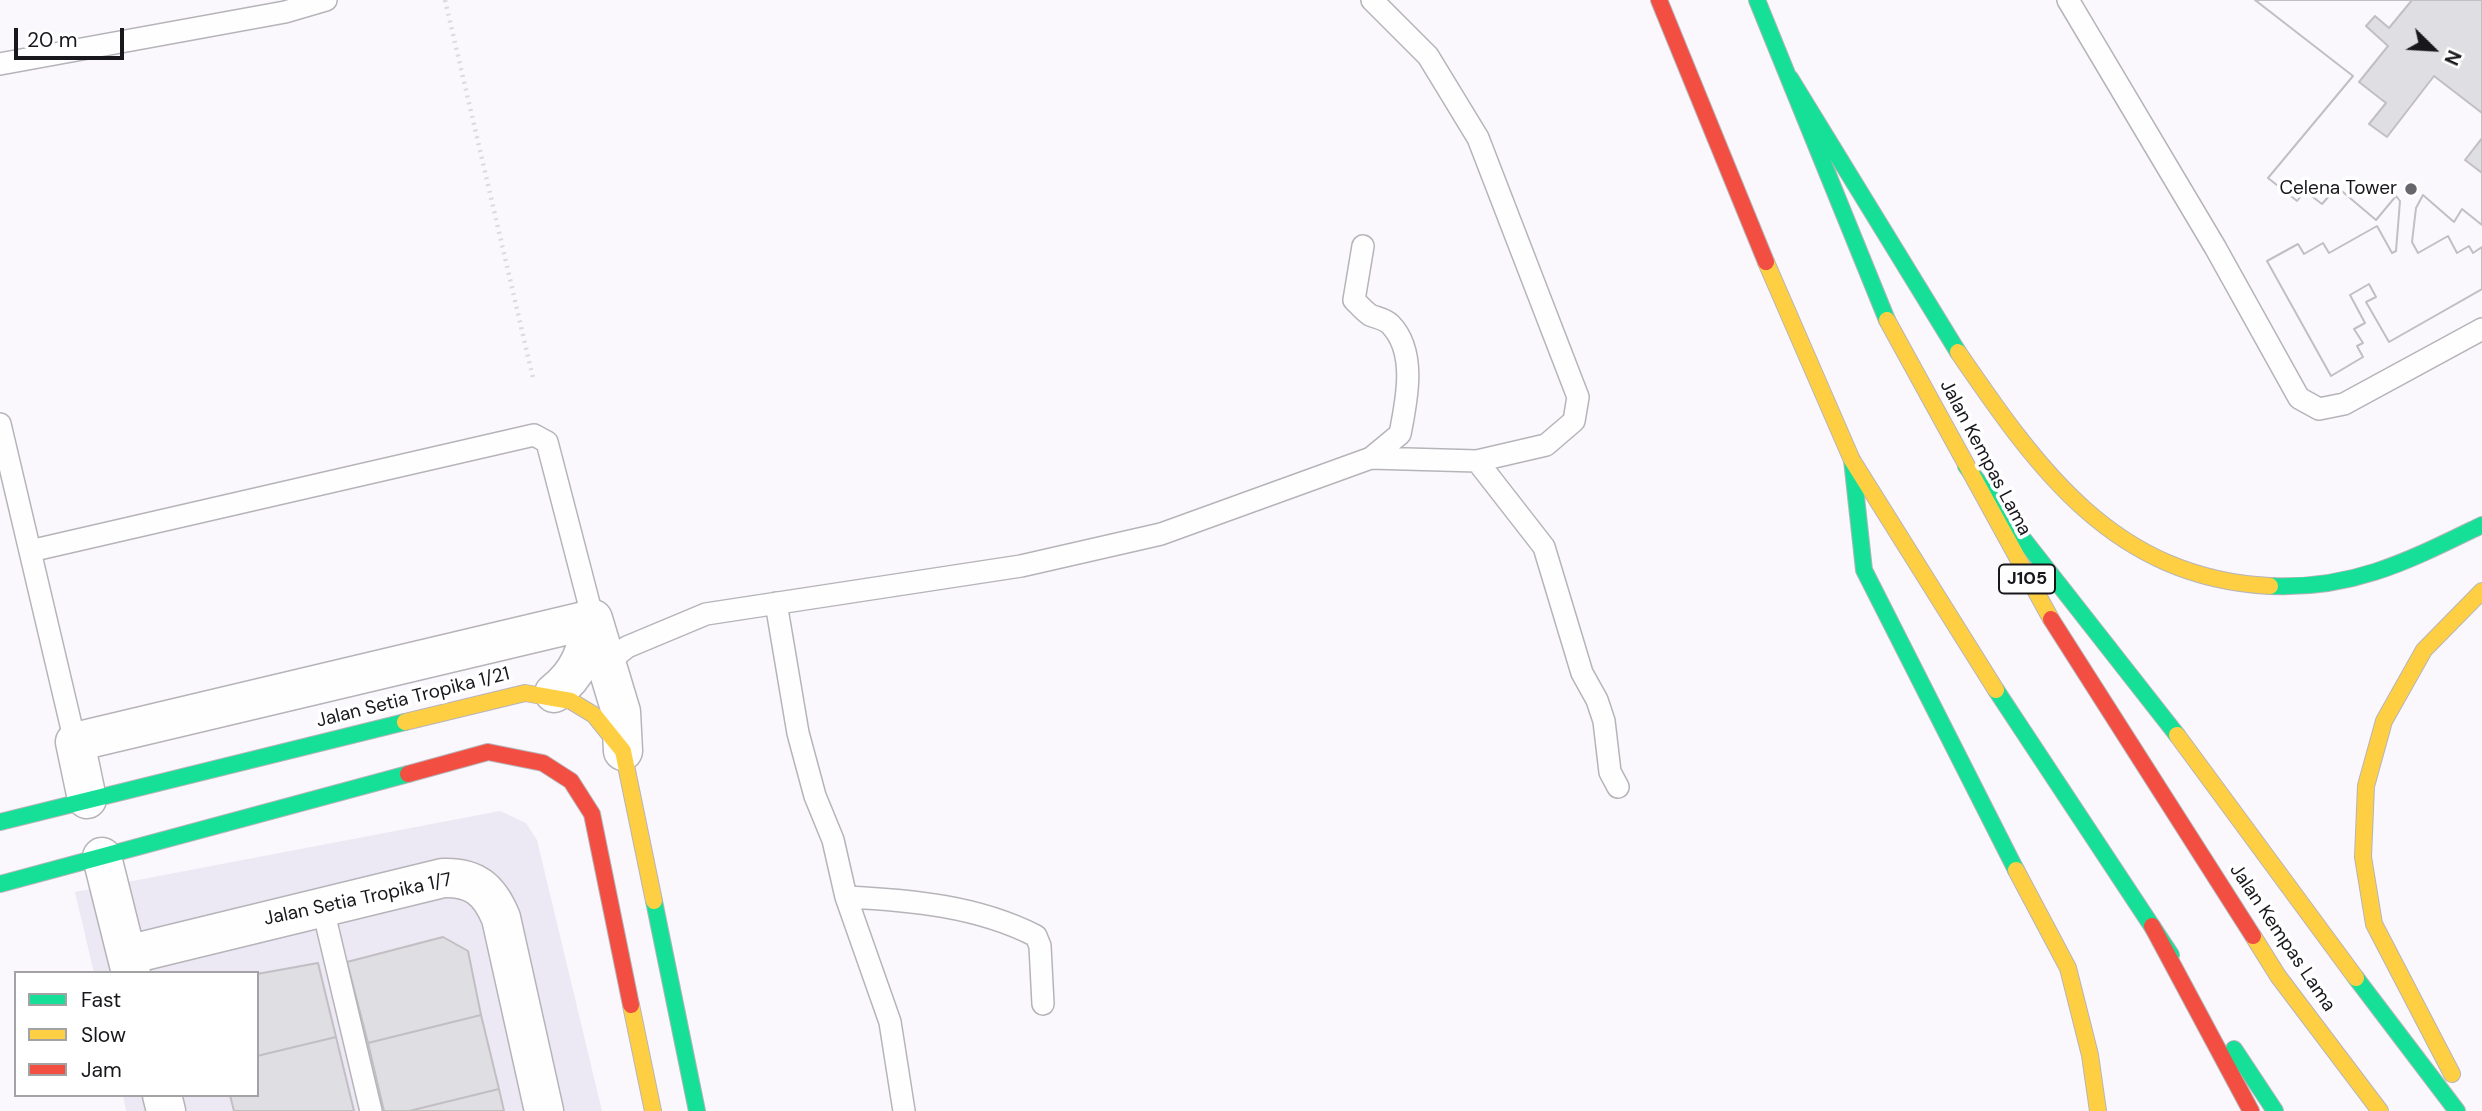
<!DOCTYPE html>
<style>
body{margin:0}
#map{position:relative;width:2482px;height:1111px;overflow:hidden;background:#faf8fd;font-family:"DM Sans",sans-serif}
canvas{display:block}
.legend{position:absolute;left:14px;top:971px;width:245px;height:126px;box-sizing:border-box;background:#fff;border:2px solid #a3a2a4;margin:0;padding:9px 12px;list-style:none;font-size:21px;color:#18171b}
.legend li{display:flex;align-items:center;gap:14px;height:35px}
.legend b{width:35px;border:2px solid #a3a2a4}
.north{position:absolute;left:2398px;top:14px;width:70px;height:70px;-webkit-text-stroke:5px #fff;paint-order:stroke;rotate:114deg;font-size:19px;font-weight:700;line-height:28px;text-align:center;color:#18171b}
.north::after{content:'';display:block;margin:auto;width:24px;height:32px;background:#18171b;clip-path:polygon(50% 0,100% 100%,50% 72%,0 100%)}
.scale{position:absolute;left:14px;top:28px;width:110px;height:32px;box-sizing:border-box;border:4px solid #18171b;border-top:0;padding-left:9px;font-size:21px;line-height:24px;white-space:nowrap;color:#18171b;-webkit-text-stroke:5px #fff;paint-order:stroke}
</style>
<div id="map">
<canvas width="2482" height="1111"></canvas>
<ul class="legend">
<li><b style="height:9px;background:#16e098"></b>Fast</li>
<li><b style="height:9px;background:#ffcf43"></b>Slow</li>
<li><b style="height:9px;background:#f24e42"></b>Jam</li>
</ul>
<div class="north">N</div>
<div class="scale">20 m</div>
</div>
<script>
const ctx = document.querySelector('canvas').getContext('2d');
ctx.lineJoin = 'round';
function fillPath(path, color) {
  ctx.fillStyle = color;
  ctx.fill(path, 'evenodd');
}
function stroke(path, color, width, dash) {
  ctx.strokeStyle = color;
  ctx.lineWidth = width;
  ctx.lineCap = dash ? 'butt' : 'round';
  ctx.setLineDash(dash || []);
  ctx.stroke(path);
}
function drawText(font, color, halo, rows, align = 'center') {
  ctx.font = font + ' "DM Sans",sans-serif';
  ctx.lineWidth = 7;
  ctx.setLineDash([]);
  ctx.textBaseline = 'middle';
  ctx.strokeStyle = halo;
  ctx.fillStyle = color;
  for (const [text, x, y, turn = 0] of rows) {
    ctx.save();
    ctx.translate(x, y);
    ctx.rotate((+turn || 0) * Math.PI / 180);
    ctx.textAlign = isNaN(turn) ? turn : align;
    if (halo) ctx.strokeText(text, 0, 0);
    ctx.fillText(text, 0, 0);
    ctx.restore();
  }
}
fillPath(new Path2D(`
 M500,811L526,823L537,840L602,1111H126L123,1095H257V973H94L75,892Z`), '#ece8f4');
const building = new Path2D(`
 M2255,0H2482V225L2462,209L2454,222L2423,195L2416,208L2412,242L2418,253L2448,236L2457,253L2469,246L2473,253L2482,247V289L2389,342L2366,302L2376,297L2369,284L2350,295L2365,323L2354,329L2363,343L2357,346L2363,357L2331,376L2267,261L2298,244L2304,254L2323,243L2329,253L2377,226L2392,253L2396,251L2400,201L2396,196L2376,220L2337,187L2322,204L2305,191L2297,201L2268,178L2353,76Z
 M2255,0H2412L2389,28L2375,16L2366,26L2388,46L2359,82L2386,103L2369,124L2387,137L2434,76L2482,113V138L2465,160L2482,173V225L2462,209L2454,222L2423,195L2416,208L2412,242L2418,253L2448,236L2457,253L2469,246L2473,253L2482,247V289L2389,342L2366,302L2376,297L2369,284L2350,295L2365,323L2354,329L2363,343L2357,346L2363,357L2331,376L2267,261L2298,244L2304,254L2323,243L2329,253L2377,226L2392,253L2396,251L2400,201L2396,196L2376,220L2337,187L2322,204L2305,191L2297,201L2268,178L2353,76Z
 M443,937L468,951L481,1015L368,1043L347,962Z
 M318,963L336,1037L257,1056V974Z
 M481,1015L499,1089L409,1111H384L368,1043Z
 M336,1037L354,1111H234L230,1095H257V1056Z
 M499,1089L504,1111H409Z`);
fillPath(building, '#dfdee2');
stroke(building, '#c1bfc3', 2);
const lane = new Path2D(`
 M2068,0L2215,247L2299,398L2319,409L2344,404L2482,329
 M0,64L285,12L326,0
 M1363,246L1354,300C1359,305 1364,311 1370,315C1377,318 1385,319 1390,324C1417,351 1407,399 1400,434L1371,458
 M0,424L75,742
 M1477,461L1544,547L1582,673L1597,700L1604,721L1610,772L1618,787
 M30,551L534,435L547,442L593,619
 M776,603L798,733L815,796L833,840L846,897L890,1022L904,1111
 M606,664L627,647L706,614L1021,566L1161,534L1371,458L1477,461L1546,445L1574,421L1578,397L1478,138L1428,56L1372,0
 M846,897C910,900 978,906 1036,936L1040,946L1043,1004
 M322,905L371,1111`);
const street = new Path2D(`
 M593,619L621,712L623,751
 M554,693C580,673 586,651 593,619
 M87,799L75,742L593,619
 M102,857L131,973
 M127,955L443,878C474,877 489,889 501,918L544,1111
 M162,1095L166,1111`);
const fast = new Path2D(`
 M1757,0L1887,320
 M1790,78L1958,352
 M1852,460L1864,570L2016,870
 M1966,466L2177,735
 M2270,586C2353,590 2410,560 2482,525
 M1996,690L2171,955
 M0,822L405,722
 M0,884L408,774
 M654,901L697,1111
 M2356,978L2457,1111
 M2234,1049L2275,1111`);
const slow = new Path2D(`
 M1766,262L1852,460L1996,690
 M1887,320L2051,619
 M1958,352C2038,469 2114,578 2270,586
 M405,722L525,693L571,701L594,715L623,751L654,901
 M2177,735L2356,978
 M2016,870L2068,968L2090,1055L2098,1111
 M2253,936L2278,976L2380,1111
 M631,1005L653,1111
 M2452,1074L2374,924L2363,857L2366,786L2384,721L2424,650L2482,591`);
const jam = new Path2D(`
 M1659,0L1766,262
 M2051,619L2253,936
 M408,774L488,752L543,763L571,781L592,814L631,1005
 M2152,926L2251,1111`);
stroke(lane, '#b6b4b9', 24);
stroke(street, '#b6b4b9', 41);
stroke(fast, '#b6b4b9', 18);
stroke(slow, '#b6b4b9', 18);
stroke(jam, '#b6b4b9', 18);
stroke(new Path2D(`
 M445,0L533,378`), '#dbdadc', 4.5, [2, 5]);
stroke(lane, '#fefeff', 21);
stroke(street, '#fefeff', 38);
stroke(fast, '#16e098', 16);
stroke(slow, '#ffcf43', 16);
stroke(jam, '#f24e42', 16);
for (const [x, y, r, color] of [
 [2411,189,7,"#67666a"]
]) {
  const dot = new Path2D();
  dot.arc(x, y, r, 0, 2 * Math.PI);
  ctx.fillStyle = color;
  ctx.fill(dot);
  stroke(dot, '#fff', 2.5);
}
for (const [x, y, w] of [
 [2027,579,56]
]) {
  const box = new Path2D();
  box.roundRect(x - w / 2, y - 14.5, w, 29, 5);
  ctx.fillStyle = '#fff';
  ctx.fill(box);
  stroke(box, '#18171b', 2);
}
drawText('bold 18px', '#18171b', null, [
 ["J105",2027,579]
]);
drawText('19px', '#18171b', '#fff', [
 ["Celena Tower",2397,189]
], 'right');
drawText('19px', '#18171b', '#fff', [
 ["Jalan Kempas Lama",1985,458,62],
 ["Jalan Setia Tropika 1/21",413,698,-14],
 ["Jalan Setia Tropika 1/7",358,900,-12],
 ["Jalan Kempas Lama",2282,938,56]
]);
</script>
